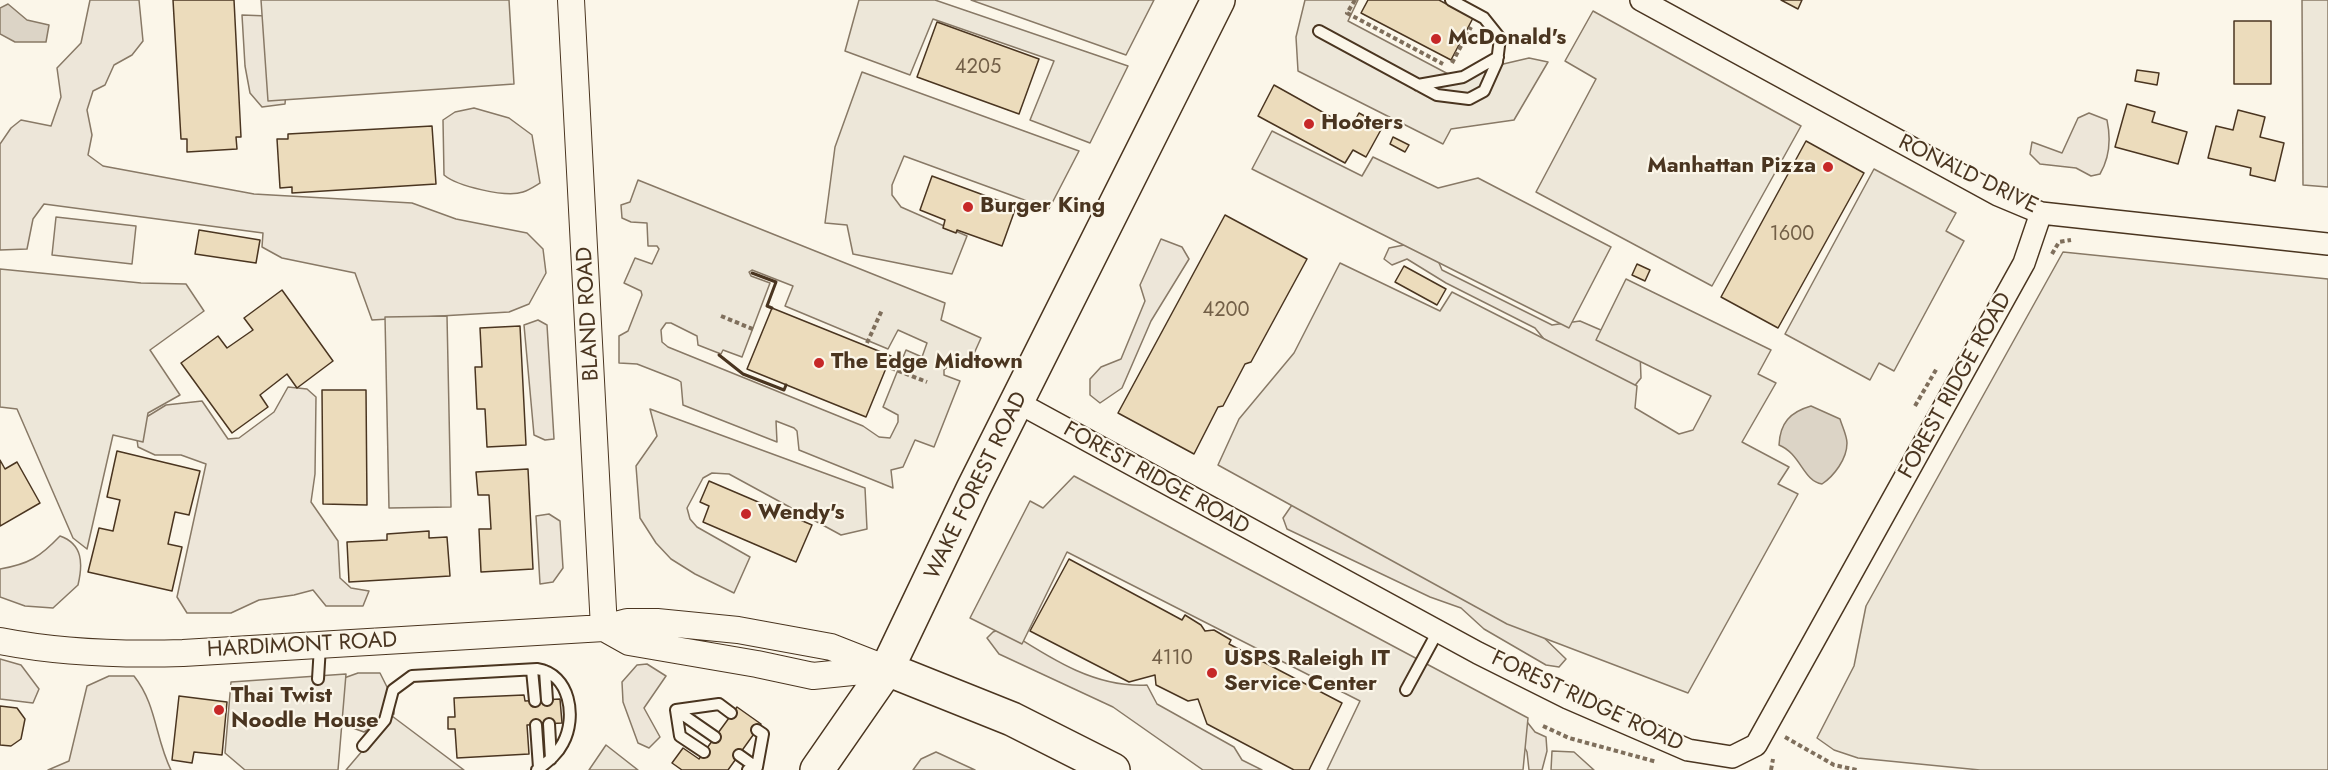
<!DOCTYPE html>
<style>
body{margin:0}
canvas{display:block;background:#fbf6e9}
</style>
<canvas width="2328" height="770"></canvas>
<script>
const ctx = document.querySelector('canvas').getContext('2d');
ctx.lineJoin = 'round';
function fillPath(path, color) {
  ctx.fillStyle = color;
  ctx.fill(path, 'evenodd');
}
function stroke(path, color, width, dash) {
  ctx.strokeStyle = color;
  ctx.lineWidth = width;
  ctx.lineCap = dash ? 'butt' : 'round';
  ctx.setLineDash(dash || []);
  ctx.stroke(path);
}
function drawText(font, color, halo, rows, align = 'center') {
  ctx.font = font + ' Jost,sans-serif';
  ctx.lineWidth = 4.5;
  ctx.setLineDash([]);
  ctx.textBaseline = 'middle';
  ctx.strokeStyle = halo;
  ctx.fillStyle = color;
  for (const [text, x, y, turn = 0] of rows) {
    ctx.save();
    ctx.translate(x, y);
    ctx.rotate((+turn || 0) * Math.PI / 180);
    ctx.textAlign = isNaN(turn) ? turn : align;
    if (halo) ctx.strokeText(text, 0, 0);
    ctx.fillText(text, 0, 0);
    ctx.restore();
  }
}
const green = new Path2D(`
 M90,0H139L143,41L132,55L114,65L105,85L93,91L87,110L92,135L88,155L103,166L254,194L412,203L456,219L527,233L543,249L546,273L529,304L509,312L372,320L355,273L282,258L262,247L263,233L44,204L33,219L27,249L0,250V144L11,128L21,120L51,126L61,97L57,68L81,43Z
 M242,15L268,16L287,78L285,104L262,107L250,93L245,66Z
 M474,108L509,118L532,135L540,183C535,186 529,190 523,192C506,198 457,186 444,175L443,120L455,112Z
 M2089,113L2107,120C2111,139 2110,157 2100,174L2091,176L2076,168L2040,164L2030,154L2032,142L2062,153L2078,118Z
 M56,217L136,226L132,264L52,255Z
 M1161,239L1182,247L1189,259L1151,321L1122,388L1100,403L1090,395V379L1101,367L1121,359L1145,301L1140,285Z
 M1414,243L1434,251L1442,270L1552,325L1580,321L1617,337L1640,352L1641,378L1628,394L1552,349L1535,328L1446,283L1407,259L1392,265L1384,259L1389,248Z
 M538,320L547,325L554,439L545,440L534,435L524,325Z
 M288,387L307,389L316,397L315,474L311,502L338,541L340,578L351,588L369,591L363,606H326L313,590L294,595L259,600L231,613H187L177,597L206,464L181,455H155L138,447L136,432L140,421L166,405L202,401L228,439L239,438L274,412Z
 M1294,502L1535,629L1566,659L1559,667L1546,665L1484,629L1461,608L1430,597L1287,529L1283,518Z
 M549,514L560,521L563,568L553,582L540,584L536,516Z
 M60,536C83,544 83,564 78,585L53,608L25,606L0,597V569C29,564 40,557 60,536Z
 M1003,628C1047,656 1093,688 1147,685L1157,704L1234,747L1242,760L1262,770H1203L1113,707L999,654L987,638L993,632Z
 M0,659L21,665L39,689L33,703L0,699Z
 M647,664L666,676L644,708L660,737L649,748L638,743L623,702L622,682L637,665Z
 M358,673H380L394,701V714L364,732L350,727L326,712L330,683Z
 M109,676H134C157,705 155,738 171,770H48L69,761L87,686Z
 M1524,718L1535,732L1546,737L1547,751L1542,770H1529L1527,752L1517,732Z`);
fillPath(green, '#ede6d9');
stroke(green, '#887966', 1.5);
const parking = new Path2D(`
 M261,0H509L514,84L268,101Z
 M859,0H935L1128,66L1090,143L1030,120L1054,61L933,19L910,75L845,51Z
 M971,0H1154L1126,55Z
 M1305,0H1358L1348,21L1452,76L1529,58L1548,62L1514,120L1451,129L1443,144L1298,71L1296,37Z
 M2302,0H2328V187L2303,185Z
 M1593,11L1801,126L1712,286L1536,192L1596,79L1565,61Z
 M862,72L1079,151L1049,209L904,156L892,185V195L901,207L967,236L952,274L853,254L847,225L825,223L835,147Z
 M1272,131L1362,176L1373,157L1438,188L1478,178L1611,247L1569,328L1252,169Z
 M1874,169L1956,213L1946,231L1964,241L1894,371L1879,363L1870,380L1785,334Z
 M638,180L945,303L941,320L981,338L968,367L951,364L944,370V375L960,381L934,447L915,440L903,467L891,470L893,488L799,450L797,431L794,428L776,421L777,442L683,405L681,382L678,380L637,364L619,363V336L628,331L642,295L641,291L624,283L635,258L652,264L659,249L657,246H648L647,223L631,222L622,218L621,205L630,202ZM752,270L793,286L785,306L888,349L898,330L927,343L922,357L906,350L883,407L898,415V422L890,438L879,437L863,426L668,347L662,342L661,330L666,323H671L697,336L698,345L721,354L723,350L742,357L770,283L751,276L749,272Z
 M2063,252L2328,279V770H1980L1858,758L1834,750L1817,738L1854,666L1866,606Z
 M1340,263L1440,311L1452,292L1637,386L1635,408L1679,434L1693,430L1711,396L1596,340L1626,279L1771,350L1758,374L1776,383L1742,442L1789,467L1778,484L1798,494L1688,693L1507,624L1218,465L1239,419L1294,353Z
 M0,269L141,283L186,284L204,311L150,350L180,395L148,413L143,442L113,435L87,549L73,538L17,409L0,407Z
 M447,316L451,507L389,508L385,317Z
 M650,409L865,488L867,529L841,535L729,474L712,473L703,478L687,508L690,519L697,527L750,557L734,593L695,574L671,559L656,543L640,518L636,466L657,436Z
 M1074,476L1528,718L1523,770H1327L1360,701L1067,552L1022,644L970,618L1030,501L1043,508Z
 M346,674L338,770H245L225,753L231,682Z
 M392,716L464,770H346Z
 M606,745L638,770H589Z
 M1552,751L1574,752L1594,770H1551Z
 M936,752L975,770H913L921,759Z`);
fillPath(parking, '#ede7d9');
stroke(parking, '#887966', 1.5);
const water = new Path2D(`
 M8,4L27,20L49,25L46,42H15L0,34V8Z
 M1811,406L1840,419C1842,426 1847,436 1847,443C1847,459 1834,476 1822,484C1803,481 1801,454 1779,445C1780,423 1790,412 1811,406Z`);
fillPath(water, '#dcd4c6');
stroke(water, '#887966', 1.5);
const building = new Path2D(`
 M173,0H234L241,137H236L237,149L187,152V139H181Z
 M1368,0H1439L1473,18L1451,60L1361,13Z
 M1781,0H1802L1798,9Z
 M2234,21H2271V84H2234Z
 M937,22L1039,59L1019,114L917,77Z
 M2137,70L2159,73L2157,85L2135,81Z
 M1274,85L1351,128L1359,113L1383,126L1366,157L1353,150L1345,163L1258,116Z
 M2127,104L2155,112L2152,122L2187,132L2178,164L2115,147Z
 M2238,110L2265,117L2260,137L2284,143L2275,181L2250,175L2251,168L2208,158L2216,126L2233,130Z
 M432,126L436,184L292,193V187L280,188L277,139H288V134Z
 M1393,137L1409,145L1405,152L1390,144Z
 M1806,141L1864,173L1778,328L1721,297Z
 M932,176L1016,207L1002,246L957,230L956,233L943,228L945,220L920,210Z
 M1225,215L1307,259L1251,362L1245,364L1223,406L1218,407L1194,454L1118,413Z
 M199,230L260,240L256,263L195,254Z
 M1637,264L1650,270L1645,281L1632,275Z
 M1404,266L1446,289L1437,305L1395,282Z
 M282,290L333,361L297,388L287,374L260,395L268,407L232,433L181,363L218,336L227,348L253,330L244,318Z
 M772,308L891,356L866,417L747,369Z
 M520,326L526,445L487,447L485,409H477L475,367H482L480,328Z
 M322,390H366L367,505L323,504Z
 M117,451L200,471L189,515L175,512L168,544L182,547L172,591L88,572L99,528L113,531L120,500L107,497Z
 M0,460L5,469L17,462L40,503L0,526Z
 M528,469L533,569L481,572L479,529H491L489,495H478L476,472Z
 M709,481L812,525L796,562L703,522L709,506L700,502Z
 M429,531V538L447,537L450,576L349,582L347,542L387,540V534Z
 M1069,559L1182,620L1185,615L1201,625L1205,631L1214,630L1231,640L1229,644L1342,703L1309,770H1294L1207,724L1198,699L1188,701L1156,685L1155,675L1129,682L1030,631Z
 M524,695L525,701L560,699L562,723L527,725L529,754L457,758L455,729H448V717H455L454,698Z
 M179,696L227,702L222,755L194,752L192,763L172,760Z
 M0,706L17,708L25,719L21,739L11,746L0,745Z
 M737,707L761,724L728,770H682L672,763L683,748L699,759Z`);
fillPath(building, '#ecdcbc');
stroke(building, '#4a3520', 1.5);
const service = new Path2D(`
 M1319,31L1437,95L1469,99L1484,91L1497,62L1500,38L1484,18L1451,0
 M1418,85L1463,77L1498,57
 M532,670L535,701
 M545,671L547,700
 M318,679L320,646
 M1406,690L1438,631
 M676,710L719,704L731,713
 M676,710L680,736L704,752
 M676,710L715,737
 M549,724L551,759
 M536,725L539,768
 M363,746L385,720L393,690L412,676L537,669C570,674 577,717 563,743C557,755 547,762 537,770
 M739,755L753,765
 M748,770L757,767L763,734L757,730`);
const minor = new Path2D(`
 M1641,0L1998,195L2041,213L2328,244
 M1017,402L1478,653L1568,698L1688,750L1732,757L1756,745L2024,263L2041,213`);
const tertiary = new Path2D(`
 M571,0L604,628
 M604,628L629,642L757,664L813,676L882,669
 M0,641C61,653 121,655 183,653L604,628L627,622H657L738,630L831,647L887,669`);
const primary = new Path2D(`
 M887,669L1012,719L1113,770
 M817,770L887,669L973,489L1218,0`);
stroke(service, '#4a3520', 14);
stroke(minor, '#4a3520', 24);
stroke(tertiary, '#4a3520', 28);
stroke(primary, '#4a3520', 36);
stroke(new Path2D(`
 M1355,0L1347,13L1443,64
 M1452,63L1471,27
 M2052,254L2059,242L2071,240
 M721,316L755,330
 M867,343L882,310
 M891,368L927,382
 M1915,406L1937,368
 M1543,726L1569,738L1657,762
 M1785,737L1834,765L1857,770
 M1771,770L1773,759`), '#7f6f5c', 4, [4.5, 3]);
stroke(service, '#fbf6e9', 10);
stroke(minor, '#fbf6e9', 21);
stroke(tertiary, '#fbf6e9', 26);
stroke(primary, '#fbf6e9', 33);
stroke(new Path2D(`
 M752,273L776,282L767,306L772,308
 M719,355L743,374L784,390L786,385`), '#4a3520', 3);
for (const [x, y, r, color] of [
 [1436,39,6,"#c62828"],
 [1309,124,6,"#c62828"],
 [1828,167,6,"#c62828"],
 [968,207,6,"#c62828"],
 [819,363,6,"#c62828"],
 [746,514,6,"#c62828"],
 [1212,673,6,"#c62828"],
 [219,710,6,"#c62828"]
]) {
  const dot = new Path2D();
  dot.arc(x, y, r, 0, 2 * Math.PI);
  ctx.fillStyle = color;
  ctx.fill(dot);
  stroke(dot, '#fbf6e9', 2);
}
drawText('20px', '#725f47', null, [
 ["4205",978,68],
 ["1600",1792,235],
 ["4200",1226,311],
 ["4110",1172,659]
]);
drawText('bold 22px', '#4a3520', '#fbf6e9', [
 ["McDonald's",1448,39],
 ["Hooters",1321,124],
 ["Manhattan Pizza",1816,167,"right"],
 ["Burger King",980,207],
 ["The Edge Midtown",831,363],
 ["Wendy's",758,514],
 ["USPS Raleigh IT",1224,660],
 ["Service Center",1224,685],
 ["Thai Twist",231,697],
 ["Noodle House",231,722]
], 'left');
drawText('22px', '#4a3520', '#fbf6e9', [
 ["RONALD DRIVE",1968,175,26],
 ["BLAND ROAD",589,314,-93],
 ["FOREST RIDGE ROAD",1956,386,-61],
 ["FOREST RIDGE ROAD",1156,479,29],
 ["WAKE FOREST ROAD",977,486,-64],
 ["HARDIMONT ROAD",302,646,-3],
 ["FOREST RIDGE ROAD",1587,702,25]
]);
</script>
